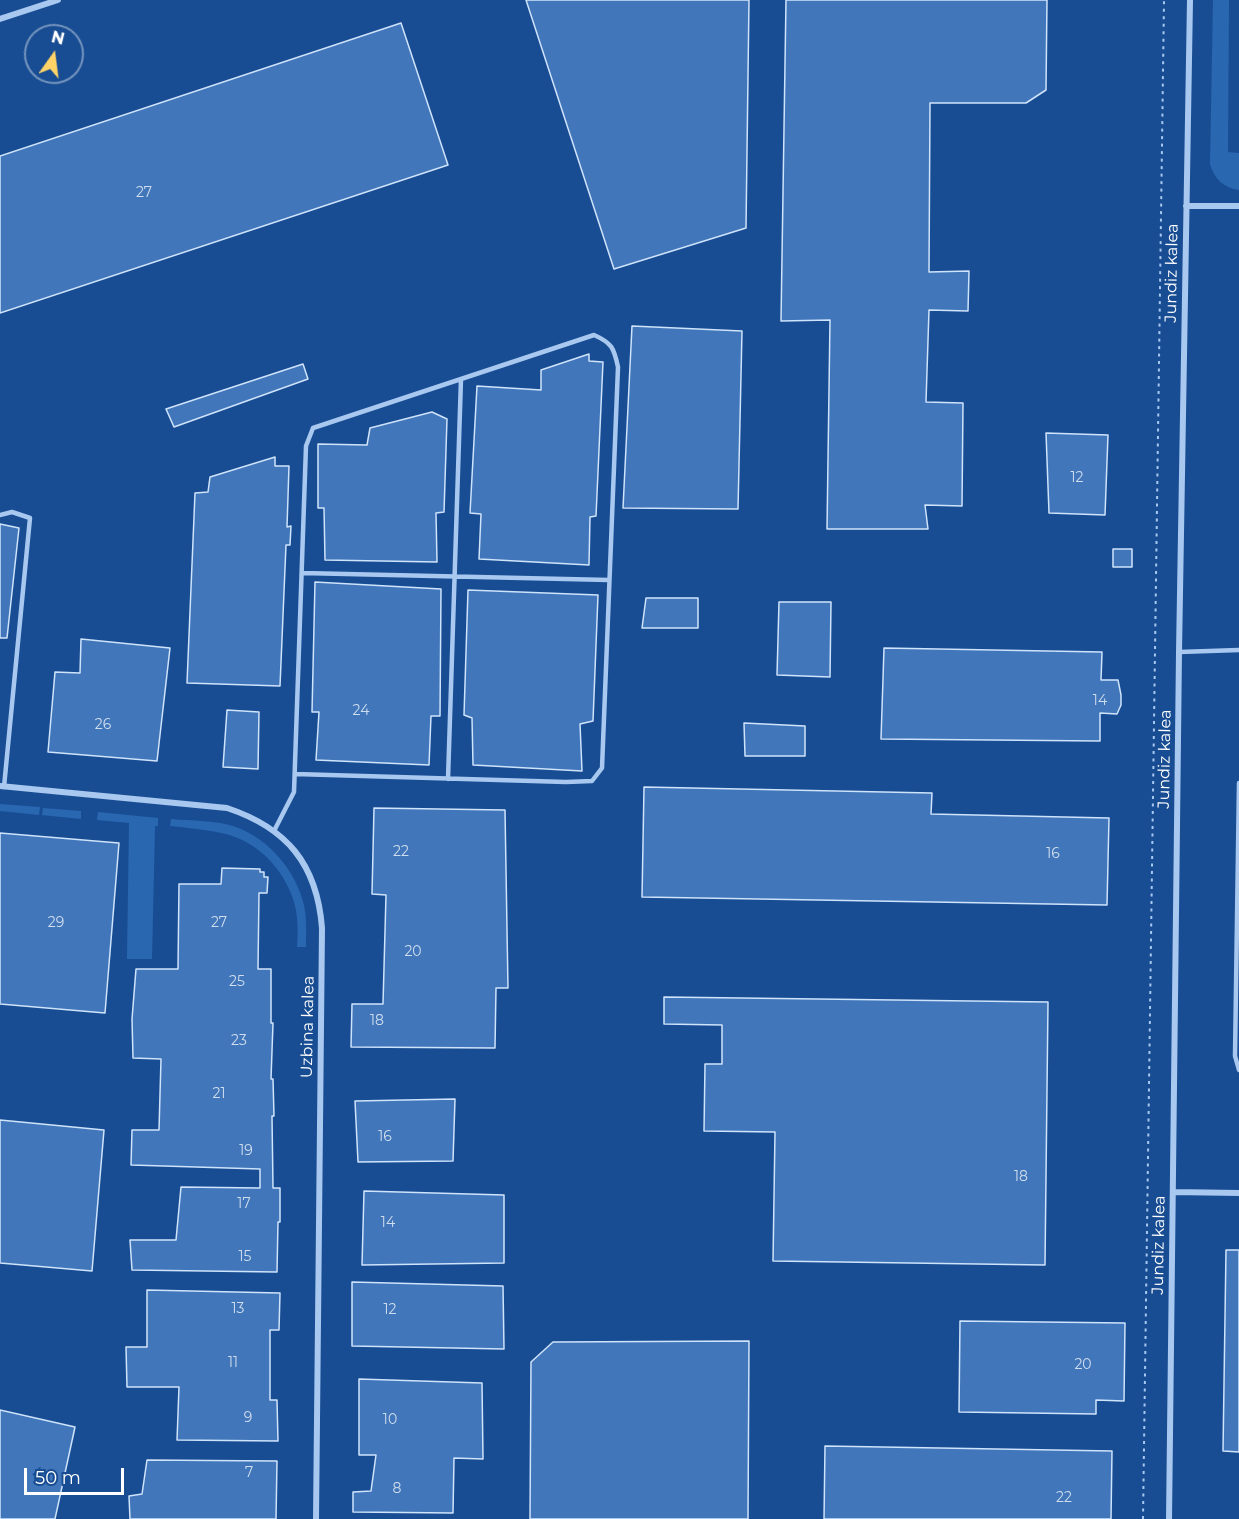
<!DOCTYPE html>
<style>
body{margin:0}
#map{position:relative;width:1239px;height:1519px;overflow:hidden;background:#184d93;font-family:Montserrat,sans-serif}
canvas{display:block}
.north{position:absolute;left:24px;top:24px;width:60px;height:60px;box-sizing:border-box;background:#184d93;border:2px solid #7494be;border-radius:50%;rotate:14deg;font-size:16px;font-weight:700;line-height:24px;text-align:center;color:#fff}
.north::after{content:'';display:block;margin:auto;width:21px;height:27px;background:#ffd367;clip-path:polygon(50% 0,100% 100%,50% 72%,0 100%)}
.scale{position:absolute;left:24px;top:1468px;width:100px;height:27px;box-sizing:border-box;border:3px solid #fff;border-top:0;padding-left:8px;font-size:18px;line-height:21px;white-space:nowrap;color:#fff;-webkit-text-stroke:4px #184d93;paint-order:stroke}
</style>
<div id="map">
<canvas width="1239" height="1519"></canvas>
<div class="north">N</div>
<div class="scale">50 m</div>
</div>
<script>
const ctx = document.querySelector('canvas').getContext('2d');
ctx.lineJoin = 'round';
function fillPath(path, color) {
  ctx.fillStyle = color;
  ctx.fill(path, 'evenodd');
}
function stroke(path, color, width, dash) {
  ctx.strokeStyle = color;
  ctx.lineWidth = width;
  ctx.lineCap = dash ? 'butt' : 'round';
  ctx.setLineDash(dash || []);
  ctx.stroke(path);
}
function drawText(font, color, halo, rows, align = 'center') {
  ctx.font = font + ' Montserrat,sans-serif';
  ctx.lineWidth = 4.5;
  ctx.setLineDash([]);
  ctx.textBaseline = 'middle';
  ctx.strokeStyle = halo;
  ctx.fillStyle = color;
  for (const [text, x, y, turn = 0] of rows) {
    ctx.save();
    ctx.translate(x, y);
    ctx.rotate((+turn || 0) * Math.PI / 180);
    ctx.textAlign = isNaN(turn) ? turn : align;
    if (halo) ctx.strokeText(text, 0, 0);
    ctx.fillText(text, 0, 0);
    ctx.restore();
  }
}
fillPath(new Path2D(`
 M1213,0H1229L1228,152L1239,153V190C1224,188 1214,179 1210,164Z
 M0,804L40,807L39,815L0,811Z
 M43,808L81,811V819L42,815Z
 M98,812L158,818V826H155L152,959H127L129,823L97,820Z
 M171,819C192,821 216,820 236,827C269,839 296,871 304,905C307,919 306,933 306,947H297C298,935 298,922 296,910C289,875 261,843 226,834C208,830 189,828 170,826Z`), '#2a67b1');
const building = new Path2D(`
 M526,0H749L746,228L614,269Z
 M786,0H1047L1046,90L1026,103H930L929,272L969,271L968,311L929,310L926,402L963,403L962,506L925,505L928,529H827L830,320L781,321Z
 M401,23L448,165L0,313V156Z
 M632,326L742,331L738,509L623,508Z
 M589,354V361L603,362L596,516L590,517L589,565L479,559L481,514L470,513L477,386L541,390V370Z
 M303,364L308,379L174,427L166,409Z
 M432,412L447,419L444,512L436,513L437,562L325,560L324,508H318V444L367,445L370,428Z
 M1046,433L1108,435L1105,515L1049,513Z
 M275,457V466H289L287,527L291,526L290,545H286L280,686L187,683L195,493L208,492L210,477Z
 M0,524L19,528L7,638H0Z
 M1113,549H1132V567H1113Z
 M315,582L441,589L440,716H431L429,765L316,760L319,712H312Z
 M468,590L598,595L593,721L580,724L582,771L473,765L472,718L464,715Z
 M646,598H698V628H642Z
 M779,602H831L830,677L777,675Z
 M81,639L170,648L157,761L48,752L55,672L80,673Z
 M884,648L1102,652L1101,680H1118L1121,695V705L1117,714L1100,713V741L881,739Z
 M227,710L259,712L258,769L223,767Z
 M744,723L805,726V756H745Z
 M644,787L932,793L931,814L1109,818L1107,905L642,897Z
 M374,808L505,810L508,988H496L495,1048L351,1047L352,1004H383L386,895L372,894Z
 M0,833L119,843L105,1013L0,1004Z
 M222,868L260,869V872H264V877H268L267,893H259L258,969H271V1023H273L271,1079H273L274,1116H272L273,1188H280V1222H278L277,1272L132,1270L130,1240H176L181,1187L260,1188V1169L131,1165L132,1130H159L161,1059L133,1058L132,1019L136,969H178L179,884H221Z
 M664,997L1048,1002L1045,1265L773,1261L775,1132L704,1131L705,1064H722V1025L664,1024Z
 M455,1099L453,1161L358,1162L355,1101Z
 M0,1120L104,1130L92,1271L0,1263Z
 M364,1191L504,1195V1263L362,1265Z
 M1226,1250H1239V1452L1223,1451Z
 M352,1282L503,1286L504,1349L352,1346Z
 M147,1290L280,1293L279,1330H270V1400H277L278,1441L177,1440L179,1387H127L126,1347H147Z
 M960,1321L1125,1323L1124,1401L1096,1400V1414L959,1412Z
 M749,1341L748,1519H530L531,1362L553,1342Z
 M359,1379L482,1383L483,1459L454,1458L453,1513L353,1512V1492L371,1491L376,1455H359Z
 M0,1410L75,1427L55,1519H0Z
 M825,1446L1112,1451L1111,1519H824Z
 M147,1460L277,1461L276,1519H130L129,1496L142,1494Z`);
fillPath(building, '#4177ba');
stroke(building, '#cfe3fb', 1.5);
stroke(new Path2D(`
 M1143,1519L1164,0`), '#a8c8f0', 2, [3, 4.5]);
stroke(new Path2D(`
 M0,515L12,512L30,518L4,787
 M302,573L609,580
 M1179,652L1239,650
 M448,779L461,379
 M1239,783L1235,1056L1239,1070
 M274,831L294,792L306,446L313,428L594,335C612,343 614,348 618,367L602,768L592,781L566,782L295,774`), '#a8c8f0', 4.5);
stroke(new Path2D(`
 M0,19L58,0
 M1186,206H1239
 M0,786L227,808C287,828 317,864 322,928L316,1519
 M1173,1192L1239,1193
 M1169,1519L1179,652L1190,0`), '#a8c8f0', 6);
drawText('14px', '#d0ddee', null, [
 ["27",144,193],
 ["12",1077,478],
 ["14",1100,701],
 ["24",361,711],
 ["26",103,725],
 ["22",401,852],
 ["16",1053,854],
 ["29",56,923],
 ["27",219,923],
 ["20",413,952],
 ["25",237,982],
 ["18",377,1021],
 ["23",239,1041],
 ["21",219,1094],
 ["16",385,1137],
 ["19",246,1151],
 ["18",1021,1177],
 ["17",244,1204],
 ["14",388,1223],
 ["15",245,1257],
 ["13",238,1309],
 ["12",390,1310],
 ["11",233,1363],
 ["20",1083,1365],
 ["9",248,1418],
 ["10",390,1420],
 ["7",249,1473],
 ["8",397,1489],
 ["22",1064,1498]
]);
drawText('16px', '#fff', '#184d93', [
 ["Jundiz kalea",1172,273,-89],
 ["Jundiz kalea",1165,759,-89],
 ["Uzbina kalea",308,1027,-89],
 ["Jundiz kalea",1159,1245,-89]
]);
</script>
